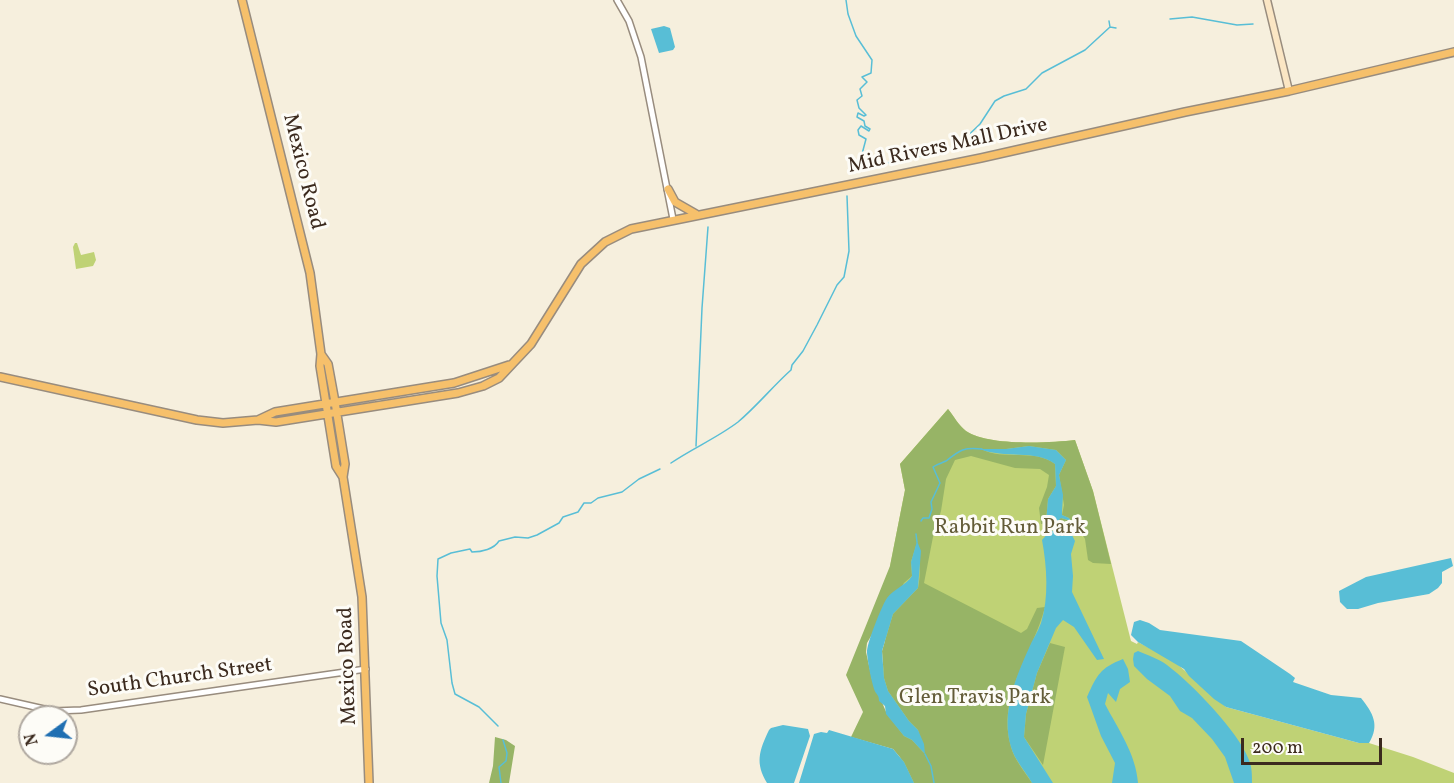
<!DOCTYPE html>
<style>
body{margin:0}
#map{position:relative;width:1454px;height:783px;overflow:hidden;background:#f6efdd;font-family:Vollkorn,serif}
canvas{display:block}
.north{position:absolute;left:18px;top:705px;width:60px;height:60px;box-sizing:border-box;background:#fdfcf7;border:2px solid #afa8a0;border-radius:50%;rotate:255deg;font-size:16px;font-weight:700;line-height:24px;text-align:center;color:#3b2a1e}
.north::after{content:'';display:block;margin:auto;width:21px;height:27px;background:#1f6fb2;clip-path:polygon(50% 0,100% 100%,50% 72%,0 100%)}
.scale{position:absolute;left:1241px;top:738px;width:141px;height:27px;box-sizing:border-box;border:3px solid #3b2a1e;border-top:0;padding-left:8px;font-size:18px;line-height:21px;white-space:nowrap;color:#3b2a1e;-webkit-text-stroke:4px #fdfcf7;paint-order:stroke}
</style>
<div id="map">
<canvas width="1454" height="783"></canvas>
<div class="north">N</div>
<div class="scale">200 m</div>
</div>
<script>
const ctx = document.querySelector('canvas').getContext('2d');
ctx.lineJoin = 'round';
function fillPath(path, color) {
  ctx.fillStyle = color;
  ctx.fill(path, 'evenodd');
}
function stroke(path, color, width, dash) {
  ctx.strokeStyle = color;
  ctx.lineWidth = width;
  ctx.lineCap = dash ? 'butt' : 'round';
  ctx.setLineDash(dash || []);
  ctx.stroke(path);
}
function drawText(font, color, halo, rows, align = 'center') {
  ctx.font = font + ' Vollkorn,serif';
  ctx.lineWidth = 6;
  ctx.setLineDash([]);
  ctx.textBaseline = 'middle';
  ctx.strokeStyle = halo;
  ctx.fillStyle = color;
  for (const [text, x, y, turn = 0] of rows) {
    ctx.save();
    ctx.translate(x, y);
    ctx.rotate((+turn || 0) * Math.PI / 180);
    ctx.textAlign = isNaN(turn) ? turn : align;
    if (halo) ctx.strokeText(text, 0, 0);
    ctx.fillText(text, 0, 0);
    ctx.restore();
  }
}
fillPath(new Path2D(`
 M75,243H77L81,255L94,252L96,260L93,266L76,269L73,247Z
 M948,409C953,415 959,426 966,431C987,446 1049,443 1075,440L1093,491L1131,641L1137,644L1138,642L1175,662L1226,707L1359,743H1369L1413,757L1454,773V783H907L882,687L890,566L905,490L900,464Z`), '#bfd275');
fillPath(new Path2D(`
 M948,409C953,415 959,426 966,431C987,446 1049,443 1075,440L1093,491L1111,564L1093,563L1088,560L1085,539L1077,525L1064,522L1041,524L1039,508L1047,487L1049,475L1040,469L1015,468L971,456L955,460L946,479L941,511L933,537L924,583L1021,633L1027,629L1037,608L1045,607C1033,654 996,696 1011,747C1014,759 1025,772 1032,783H914L904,762L893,749L851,737L863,712L846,675L890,566L905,490L900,464ZM1029,446L1056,450L1066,460L1059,475L1064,505L1062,515L1069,518L1070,521L1061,518L1046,522L1048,499L1056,486L1055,464C1034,448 1004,461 981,449H1006ZM917,543C920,556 921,575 918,588L893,614L882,651L884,678L888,691L909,721L918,730L924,753L912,740L904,736L887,714L872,679L866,652L867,643L877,626L904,583L912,576L911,562Z
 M1050,643L1065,647L1043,765L1024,737L1026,714L1037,673Z
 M495,737L506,740L515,746L509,783H489L493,766Z`), '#97b466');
fillPath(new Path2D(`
 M664,26L670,28L675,47L673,50L659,53L651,29Z
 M1029,446L1056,450L1066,460L1059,475L1063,495L1062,512V515L1069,518L1071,521L1061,518L1057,522H1046L1048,499L1056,486L1055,464C1036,449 1004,459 980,449H1006Z
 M1057,529L1070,531L1075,541L1071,554L1073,576L1072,592L1104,659L1097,660L1074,627L1063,620L1056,628L1037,673L1026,714L1024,737L1053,783H1032C1026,772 1014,759 1011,747C1001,713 1015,679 1029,648C1032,640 1038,632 1041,623C1049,598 1047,567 1042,540L1049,532Z
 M917,541L921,551L918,588L893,614L882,651L884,678L888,691L909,721L918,730L924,744L925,754L912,740L904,736L886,714L885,706L879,701C879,694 876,695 874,689C871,679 868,664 867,653C866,645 882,605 887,598C894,589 906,585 912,576L911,562Z
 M1451,558L1453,566L1442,572V583L1438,588L1429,594L1378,603L1358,609H1347L1340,602L1339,591L1366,577Z
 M1140,620L1149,623L1160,630L1241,641L1290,674L1295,678L1293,682L1331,695L1361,698C1373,713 1380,725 1369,743H1359L1226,707L1214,699L1189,676L1184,669L1138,642L1131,635L1134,622Z
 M1138,651C1147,655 1159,659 1167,665C1192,684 1238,731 1249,760C1252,767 1252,775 1252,783H1234L1225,757L1212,739L1192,718L1180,711L1170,696L1147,679L1134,666L1133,659L1134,653Z
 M1123,659L1128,669L1130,682L1120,689L1116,702L1108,693L1105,704C1118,729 1136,754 1138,783H1112L1115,763L1101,736L1087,697C1097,675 1100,668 1123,659Z
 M783,725L808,729L810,736L794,783H767C755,763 759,751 769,730L771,728Z
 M829,730L893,749L904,762L914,783H799L814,734L821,732L827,733Z`), '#58bed6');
stroke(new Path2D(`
 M846,0L848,14L856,36L872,60L871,73L862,77L867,82L860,89L862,96L857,100L859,108L866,115L864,116L858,113L857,117L864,121L865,126L870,129L869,131L861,126L858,130L859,135L866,139L862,154V161L858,165L857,171
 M1170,19L1192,17L1237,25L1253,24
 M1110,27L1116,28
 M955,148L980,124L995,101L1004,96L1026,89L1042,73L1085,50L1110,27L1109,21
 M882,164L936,153
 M696,446L702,308L708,227
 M671,463C693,448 717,438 738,422C757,406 773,386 791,370L792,365L803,351L817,325L837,285L844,277L849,251L847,196
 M921,521L923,518H929L932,509L931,502L940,483L933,467C937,464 942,463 946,461C960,450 963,447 982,449
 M916,534L917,542
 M498,726L479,707L455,694L452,683L447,640L441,623L437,576L438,559L451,553L470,549L472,552C482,552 494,549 499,541L515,537L528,538L537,535L559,523L563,517L578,512L584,503H591L598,498L622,492L639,479L660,469
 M925,754L931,766L934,783
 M501,783L499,767L506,761L507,753L503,740`), '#58bed6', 1.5);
const tertiary = new Path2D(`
 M617,0L629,21L641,57L673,219
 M0,699L53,711L81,710L366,669`);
const secondary = new Path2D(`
 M1267,0L1289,91`);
const primary = new Path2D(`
 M242,0L310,273L321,354L320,366L336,466L343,477L362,597L369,783
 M668,189L675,202L696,214
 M321,354L328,364L335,402L345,464L343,477
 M0,377L197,420L223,423L258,420L276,422L458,393L483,386L499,378L531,344L581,264L605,242L631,229L981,158L1185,112L1289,91L1454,52
 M258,420L275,412L454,383L509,365`);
stroke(tertiary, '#988c7e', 8);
stroke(secondary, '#988c7e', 9);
stroke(primary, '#988c7e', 10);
stroke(tertiary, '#fff', 5);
stroke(secondary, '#fbe6c4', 6);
stroke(primary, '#f6c06b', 7);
drawText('21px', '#3b2a1e', '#fdfcf7', [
 ["Mid Rivers Mall Drive",948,147,-12],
 ["Mexico Road",302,172,76],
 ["Mexico Road",349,666,-92],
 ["South Church Street",180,679,-8]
]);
drawText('21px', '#635c38', '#fdfcf7', [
 ["Rabbit Run Park",1010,529],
 ["Glen Travis Park",975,699]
]);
</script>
